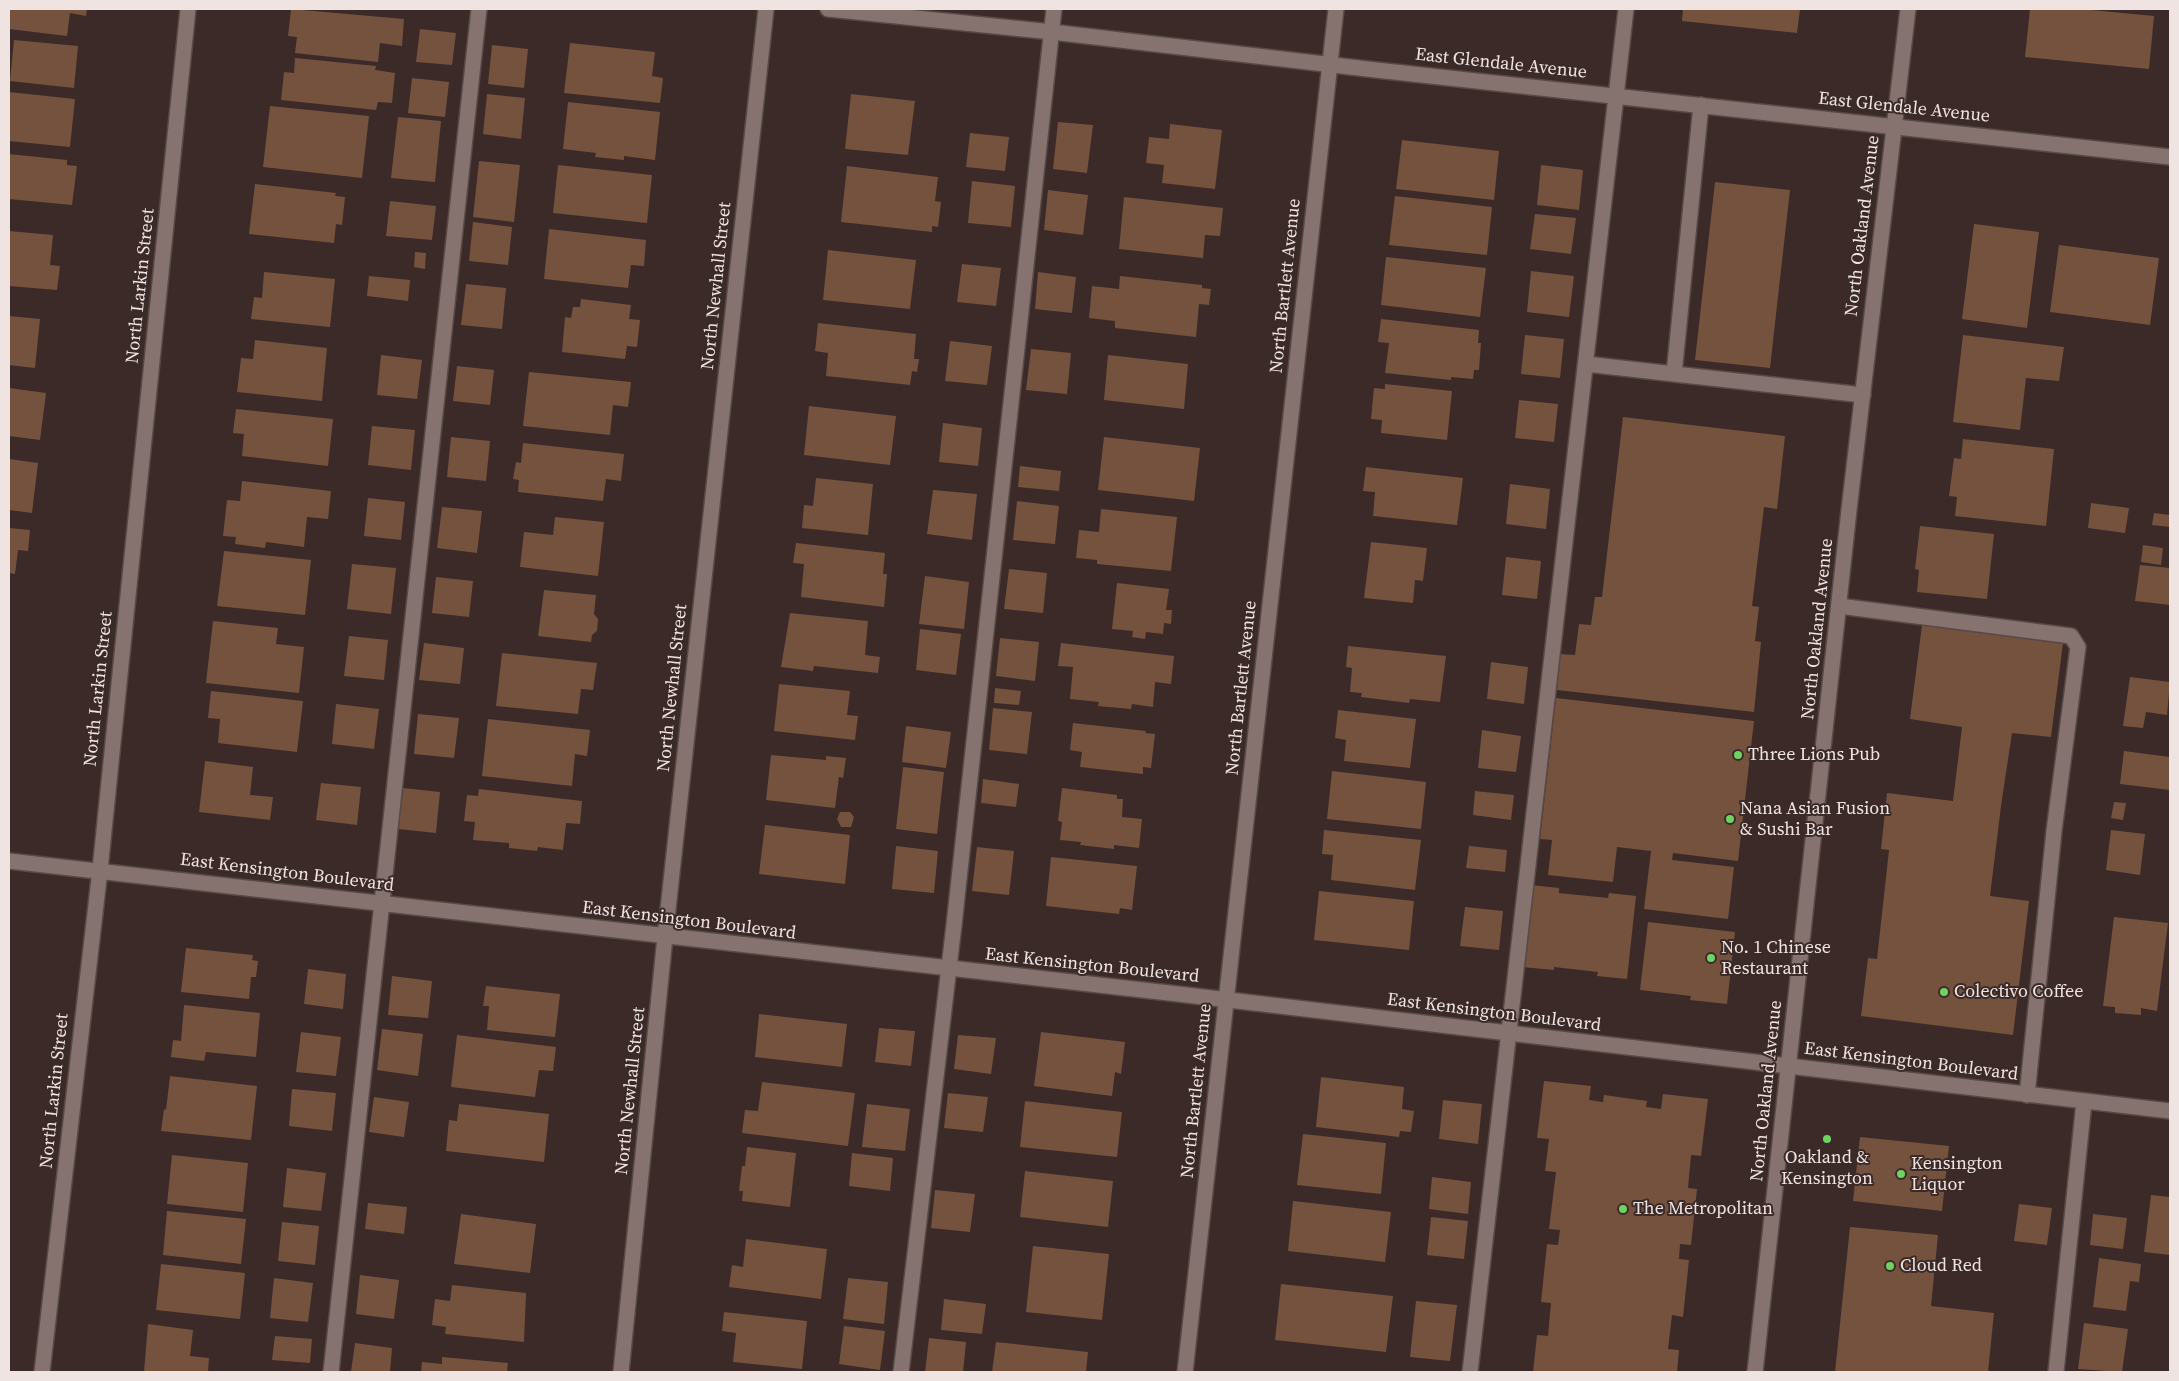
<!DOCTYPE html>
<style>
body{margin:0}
#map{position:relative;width:2179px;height:1381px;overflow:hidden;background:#3b2a28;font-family:"Source Serif 4",serif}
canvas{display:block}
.frame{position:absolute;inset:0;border:10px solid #efe4e2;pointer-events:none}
</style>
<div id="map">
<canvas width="2179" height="1381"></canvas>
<div class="frame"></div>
</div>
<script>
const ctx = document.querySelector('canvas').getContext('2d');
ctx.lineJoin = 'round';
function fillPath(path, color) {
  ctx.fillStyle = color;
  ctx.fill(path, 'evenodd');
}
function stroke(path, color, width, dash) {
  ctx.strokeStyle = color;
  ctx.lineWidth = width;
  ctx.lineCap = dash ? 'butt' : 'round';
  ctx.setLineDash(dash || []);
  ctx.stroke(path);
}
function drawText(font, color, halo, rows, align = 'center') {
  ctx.font = font + ' "Source Serif 4",serif';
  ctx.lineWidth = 4;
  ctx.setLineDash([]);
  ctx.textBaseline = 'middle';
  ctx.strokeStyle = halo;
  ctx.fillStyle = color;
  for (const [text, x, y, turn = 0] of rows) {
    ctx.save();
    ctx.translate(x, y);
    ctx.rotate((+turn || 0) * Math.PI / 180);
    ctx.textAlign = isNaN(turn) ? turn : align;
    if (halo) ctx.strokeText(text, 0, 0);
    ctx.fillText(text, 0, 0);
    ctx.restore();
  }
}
fillPath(new Path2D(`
 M9,9H87L86,16L70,13L67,36L9,29Z
 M291,9L404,19L402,46L380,43L378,62L295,53L297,37L288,36Z
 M1683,9H1800L1797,33L1682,21Z
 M2030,9H2081L2154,16L2149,69L2025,57Z
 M420,29L456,33L452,65L416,62Z
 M14,40L78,46L74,88L10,81Z
 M570,43L655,52L652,76L663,78L660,103L564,93Z
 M492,45L528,49L524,88L488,84Z
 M295,58L376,66L375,70L395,73L392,103L378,102L376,110L281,100L284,72L294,73Z
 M412,78L449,82L445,117L408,113Z
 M9,92L75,99L70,147L9,141Z
 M487,94L525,98L521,139L483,134Z
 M851,94L915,101L908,155L845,149Z
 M568,102L660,112L655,160L624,156V160L595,157L596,153L563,149Z
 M270,106L369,116L362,178L263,167Z
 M398,117L441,121L435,182L391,178Z
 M1058,122L1093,125L1087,173L1053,169Z
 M1170,124L1222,130L1215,189L1162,183L1164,165L1146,163L1149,137L1169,139Z
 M970,133L1009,137L1005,171L966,167Z
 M1402,140L1499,151L1494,200L1396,189Z
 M9,154L67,160V165L77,166L72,205L9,199Z
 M479,161L520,165L514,222L473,217Z
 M558,165L652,175L647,223L553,213Z
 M1541,165L1583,170L1579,210L1537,205Z
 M847,166L938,177L935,201L941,202L938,227L932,226V232L841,222Z
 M972,181L1015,186L1011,227L968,223Z
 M1715,182L1790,190L1770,368L1695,360Z
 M255,184L336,193L335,196L345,197L342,225L336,224L334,243L249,234Z
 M1048,190L1088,195L1083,235L1044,230Z
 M1395,196L1492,207L1487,255L1389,245Z
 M1124,197L1223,208L1220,236L1205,235L1203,258L1119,249Z
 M390,201L436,206L432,240L386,236Z
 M1535,214L1576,218L1571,254L1530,249Z
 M473,222L512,227L508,265L469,261Z
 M1974,224L2039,232L2027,328L1962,319Z
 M549,229L646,240L644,266L631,265L628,288L544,279Z
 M9,231L53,235L50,265L60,266L57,290L9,286Z
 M2059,245L2159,258L2150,325L2050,312Z
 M828,250L916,260L910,309L823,300Z
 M415,252L426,253L425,269L414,267Z
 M1386,257L1486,268L1480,317L1381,305Z
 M962,264L1001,268L996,306L957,302Z
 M1531,271L1574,276L1569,317L1527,312Z
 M264,272L335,279L330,327L251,319L254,297L262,298Z
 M1038,272L1076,277L1072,313L1035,309Z
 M369,276L410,280L408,301L367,296Z
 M1120,276L1202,285V288L1211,289L1209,305L1199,304L1196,337L1115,328V321L1089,318L1092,286L1119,289Z
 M466,284L506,288L502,329L461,325Z
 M581,299L631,305L629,319L640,320L637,347L627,346L625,359L562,352L565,317L571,318L573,307H580Z
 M9,316L40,319L35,368L9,365Z
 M1381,319L1479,330L1478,343H1481L1479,370H1474L1473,379L1451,377V380L1385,373L1389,343L1378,342Z
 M818,323L916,334L914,359H919L917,372L912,371L910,385L826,376L828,353L815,351Z
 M1525,335L1564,339L1560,378L1521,374Z
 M1963,335L2064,347L2059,381L2026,378L2020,430L1953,422Z
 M255,340L327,348L322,401L237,392L241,358L253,359Z
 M950,341L992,346L987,385L945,381Z
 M1031,349L1071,353L1067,394L1026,390Z
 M381,355L422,360L417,399L377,395Z
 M1108,355L1188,364L1184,409L1104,400Z
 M457,366L494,370L490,405L453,401Z
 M529,372L631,382L628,407L613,405L610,435L523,426Z
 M1385,384L1452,391L1447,440L1381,433L1382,420L1371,419L1374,388L1385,389Z
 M9,388L46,393L40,440L9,436Z
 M1519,400L1558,404L1554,442L1515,438Z
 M809,406L896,416L890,465L804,455Z
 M236,409L333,419L328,466L242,456L244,434L233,433Z
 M1623,417L1785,436L1777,509L1764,507L1752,606L1759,607L1755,641L1761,642L1754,712L1557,690L1560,654L1575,655L1579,624L1591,625L1595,597H1602Z
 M943,423L982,428L978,466L939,462Z
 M372,426L415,430L411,470L368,465Z
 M451,437L490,441L486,481L447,477Z
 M1104,437L1200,448L1194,501L1098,490Z
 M1963,439L2054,449L2046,526L1955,516L1957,497L1949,496L1954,458L1961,459Z
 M523,443L624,454L621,481L606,479L603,501L518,492L519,480L513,479L516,462L521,463Z
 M9,459L38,463L32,513L9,510Z
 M1020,466L1061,471L1059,491L1018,487Z
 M1366,467L1463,478L1457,525L1373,516L1375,492L1363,491Z
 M816,478L873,484L868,535L802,528L804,505L813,506Z
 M242,481L331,491L328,519L307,517L304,547L266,542L265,548L235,544L236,537L223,536L227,500L240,501Z
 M1510,484L1550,489L1546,529L1506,524Z
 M933,490L977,494L972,540L927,534Z
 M368,498L405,502L401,540L364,536Z
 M1017,501L1059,506L1055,544L1013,540Z
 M2091,503L2129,508L2125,533L2088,528Z
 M442,507L482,511L477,553L437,548Z
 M1101,509L1177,517L1171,571L1097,564V560L1076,558L1079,530L1099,532Z
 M2154,513L2170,515V527L2152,525Z
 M555,517L604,522L598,576L520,567L524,532L553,535Z
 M1920,526L1994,534L1987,599L1917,592L1919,570L1915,569Z
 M9,528L30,530L28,551L18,550L15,574L9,573Z
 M1371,542L1427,548L1423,581L1415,580L1413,603L1364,598Z
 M796,543L885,553L883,574H887L884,607L801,597L804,564L793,563Z
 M2143,545L2163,548L2161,565L2141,562Z
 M224,551L311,560L305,615L217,606Z
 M1506,557L1541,561L1537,599L1502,595Z
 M352,564L396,568L391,614L347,609Z
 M2140,565L2170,568V605L2135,601Z
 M1009,569L1047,573L1043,613L1004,609Z
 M925,576L969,582L964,629L919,624Z
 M436,577L473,581L469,617L432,613Z
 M1117,583L1169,589L1166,610H1172L1171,624L1164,623L1163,634L1146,632L1145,639L1132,637L1133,631L1112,629Z
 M544,590L596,595L594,614L598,619L597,631L592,635L591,642L538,636Z
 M790,613L868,621L865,655L880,657L878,673L814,666L813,671L781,667Z
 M213,621L278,628L276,644L304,647L299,693L206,683Z
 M1922,625L2063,643L2051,737L2012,733L2001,806L1990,896L2029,901L2013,1035L1861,1016L1868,958L1877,959L1889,850L1881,849L1887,793L1953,801L1962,727L1910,719Z
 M920,629L961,634L956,675L916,670Z
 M349,636L388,640L384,680L344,676Z
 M1000,638L1039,642L1035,681L996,676Z
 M424,643L464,648L460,684L419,680Z
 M1061,643L1174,656L1171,684L1155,682L1153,707L1132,704L1131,709L1098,706L1099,702L1070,699L1073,667L1058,666Z
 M1348,646L1446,656L1440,702L1410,699L1409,703L1361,697L1362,693L1350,692L1352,668L1346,667Z
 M502,653L597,663L593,690L581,689L578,714L496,706Z
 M1491,662L1528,667L1524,704L1487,699Z
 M2130,677L2170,682L2167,715L2146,712L2143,728L2123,726Z
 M779,684L850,691L847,715L858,716L855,740L774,731Z
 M995,688L1021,691L1019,705L994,703Z
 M211,691L303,701L297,752L218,743L220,719L208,718Z
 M1556,698L1754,721L1738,861L1673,853L1672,860L1734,867L1728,919L1644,909L1651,851L1617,847L1613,882L1548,875L1552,840L1540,839Z
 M336,704L379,709L374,749L332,744Z
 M993,708L1032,712L1027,754L989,750Z
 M1338,710L1416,719L1410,768L1344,761L1346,740L1335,738Z
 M418,714L459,718L454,758L414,754Z
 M488,719L590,730L587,756L575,754L572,786L482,776Z
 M1073,723L1146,731L1145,733L1155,734L1151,768L1143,767V774L1080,767L1082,752L1070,750Z
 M906,726L951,732L946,768L902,762Z
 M1482,730L1521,736L1516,772L1478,768Z
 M2124,751L2170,757V790L2120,784Z
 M771,755L826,760V756L846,758L843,778L839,777L835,808L766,800Z
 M205,761L253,767L250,795L273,797L270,820L199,812Z
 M903,767L944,772L937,834L896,829Z
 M1332,771L1426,782L1421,829L1327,819Z
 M983,779L1019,784L1016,807L981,803Z
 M321,783L361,787L357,825L316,820Z
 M403,788L440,792L436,833L398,829Z
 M1062,788L1117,795V799H1123L1122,817L1142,819L1139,848L1114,845V849L1080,845L1081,842L1060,840L1062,822L1058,821Z
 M479,789L582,801L580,824L566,823L563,850L538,847L537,851L509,848V843L473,840L475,822L464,821L467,795L478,796Z
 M1475,791L1514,795L1511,820L1473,815Z
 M2114,802L2126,803L2123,820L2111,818Z
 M840,812H850L854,817L851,827H841L837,819Z
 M765,825L850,835L845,884L759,874Z
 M1324,830L1421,840L1415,890L1331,880L1333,855L1322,854Z
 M2111,830L2145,834L2140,875L2106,870Z
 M896,846L938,851L934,893L892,889Z
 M1469,846L1507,850L1505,872L1466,868Z
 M977,847L1014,851L1009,895L972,891Z
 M1051,857L1137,866L1132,910L1120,908L1119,914L1046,906Z
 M1531,885L1559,888V893L1608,898L1609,893L1636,896L1627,979L1597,976L1598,972L1554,967V970L1522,967Z
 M1319,891L1414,901L1409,950L1314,940Z
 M1465,907L1503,911L1499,950L1460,946Z
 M2114,917L2168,923L2157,1011L2141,1008V1015L2115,1013V1007L2103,1006Z
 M1648,922L1735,932L1727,1004L1690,1000L1691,996L1640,990Z
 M186,948L253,955L252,960L258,961L256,977H251L249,999L181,992Z
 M308,969L346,974L343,1009L304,1004Z
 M392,976L432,981L428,1018L388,1015Z
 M486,986L560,994L555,1037L487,1030L489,1006H483Z
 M184,1005L260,1013L256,1057L206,1052L204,1061L171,1057L173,1040L181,1041Z
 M759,1014L847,1024L842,1067L755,1057Z
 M879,1028L915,1031L911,1066L875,1062Z
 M382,1029L423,1034L418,1076L377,1070Z
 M301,1032L341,1037L336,1076L296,1072Z
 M1041,1032L1125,1042L1121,1074L1115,1072L1112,1096L1034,1086Z
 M457,1035L556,1047L553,1071L539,1070L535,1097L451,1087Z
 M958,1035L996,1038L991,1074L954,1069Z
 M170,1076L257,1086L251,1140L161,1131L164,1109L166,1110Z
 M1321,1077L1404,1087L1402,1109L1414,1111L1411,1132L1400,1131L1399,1137L1316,1127Z
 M1544,1081L1591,1086L1589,1100L1603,1102L1604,1095L1647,1101L1646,1107L1661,1109L1663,1094L1708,1099L1701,1156L1691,1155L1688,1188L1697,1189L1691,1245L1680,1244L1679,1259L1689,1260L1683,1317L1672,1315L1668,1349L1679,1350L1677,1372H1533L1537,1335L1548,1336L1551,1303L1541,1302L1547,1244L1558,1245L1560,1230L1549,1229L1556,1172L1545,1171L1549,1139L1537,1138Z
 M762,1082L855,1093L848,1146L742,1133L745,1110L758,1111Z
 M292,1089L336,1093L332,1131L289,1126Z
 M948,1093L988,1097L983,1132L944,1128Z
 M374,1097L409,1102L404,1137L369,1132Z
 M1443,1100L1482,1104L1478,1144L1439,1139Z
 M1025,1101L1122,1112L1117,1157L1020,1147Z
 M459,1104L549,1114L544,1162L446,1151L449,1120L457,1121Z
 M867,1104L910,1109L905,1151L862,1147Z
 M1303,1134L1386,1143L1381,1194L1297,1185Z
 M1860,1137L1949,1146L1942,1211L1853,1201Z
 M747,1147L796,1153L790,1207L742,1201L743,1191H739L742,1166H745Z
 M852,1153L893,1158L890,1191L849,1186Z
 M172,1155L248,1163L243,1212L167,1204Z
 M287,1168L326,1173L321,1211L283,1207Z
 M1025,1171L1113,1181L1108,1227L1020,1217Z
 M1432,1177L1471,1182L1468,1214L1429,1209Z
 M935,1190L975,1194L970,1232L931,1228Z
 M2151,1195L2170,1197V1255L2144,1252Z
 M1293,1201L1391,1212L1385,1262L1288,1251Z
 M368,1203L407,1207L404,1234L365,1229Z
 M2019,1204L2052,1208L2047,1245L2014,1241Z
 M167,1211L246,1219L241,1264L163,1255Z
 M461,1214L536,1224L530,1273L454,1264Z
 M2093,1214L2127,1218L2123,1249L2090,1245Z
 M1431,1217L1468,1221L1464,1259L1427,1255Z
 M282,1222L319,1226L315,1265L278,1261Z
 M1850,1227L1938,1235L1931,1306L1994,1313L1988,1372H1835Z
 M746,1239L827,1249L821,1299L729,1287L732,1265L743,1267Z
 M1033,1246L1109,1254L1102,1320L1026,1312Z
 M2099,1258L2141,1264L2139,1282L2130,1281L2126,1311L2093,1307Z
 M161,1264L245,1273L240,1319L156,1310Z
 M360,1275L399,1280L394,1319L356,1314Z
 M274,1278L313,1283L308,1322L270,1318Z
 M848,1278L888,1282L884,1324L843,1319Z
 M1281,1284L1393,1296L1386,1352L1275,1340Z
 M452,1285L526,1293L524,1342L445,1334L446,1327L432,1325L435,1299L450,1301Z
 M944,1299L986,1304L982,1334L941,1330Z
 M1416,1301L1457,1305L1450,1361L1410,1357Z
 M724,1312L807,1321L802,1369L733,1362L736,1333L722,1331Z
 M2084,1323L2128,1329L2122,1372L2078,1369Z
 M148,1324L193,1330L190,1356L209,1358L208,1372H144Z
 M844,1326L885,1331L880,1370L839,1364Z
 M275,1336L312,1339L310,1363L272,1360Z
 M929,1338L966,1342L963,1372H925Z
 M996,1342L1088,1352L1086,1372H992Z
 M355,1343L392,1348L390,1372H351Z
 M442,1357L508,1363L507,1372H421L422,1362L442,1364Z`), '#74523e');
const service = new Path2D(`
 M1701,105L1674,374L1863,395
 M1586,364L1674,374
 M1839,606L2071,636L2078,647L2054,831L2027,1095
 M331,1372L479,9
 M901,1372L954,925L1054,9
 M1470,1372L1626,9
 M2056,1372L2084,1102`);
const minor = new Path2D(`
 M828,9L1052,32L1376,70L2170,157
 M9,861L1178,994L2170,1111
 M42,1372L100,870L188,9
 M621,1372L665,937L766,9
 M1185,1372L1336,9`);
const secondary = new Path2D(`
 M1755,1372L1849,510L1908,9`);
stroke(service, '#574947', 18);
stroke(minor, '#574947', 18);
stroke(secondary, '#574947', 18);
stroke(service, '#86726f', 15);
stroke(minor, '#86726f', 15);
stroke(secondary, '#86726f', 15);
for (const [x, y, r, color] of [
 [1738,755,5,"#6ed361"],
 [1730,819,5,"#6ed361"],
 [1711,958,5,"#6ed361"],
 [1944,992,5,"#6ed361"],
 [1827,1139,5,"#6ed361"],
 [1901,1174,5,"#6ed361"],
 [1623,1209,5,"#6ed361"],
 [1890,1266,5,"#6ed361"]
]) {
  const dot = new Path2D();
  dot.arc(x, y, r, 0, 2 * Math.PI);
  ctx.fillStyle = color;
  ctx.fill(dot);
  stroke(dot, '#3b2a28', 2);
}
drawText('18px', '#efe4e2', '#3b2a28', [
 ["East Glendale Avenue",1501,64,6],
 ["East Glendale Avenue",1904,108,6],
 ["North Oakland Avenue",1863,226,-83],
 ["North Larkin Street",141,286,-84],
 ["North Newhall Street",717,286,-84],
 ["North Bartlett Avenue",1286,286,-84],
 ["North Oakland Avenue",1818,629,-84],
 ["North Newhall Street",673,688,-84],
 ["North Bartlett Avenue",1242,688,-84],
 ["North Larkin Street",99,689,-84],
 ["East Kensington Boulevard",287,873,7],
 ["East Kensington Boulevard",689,921,7],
 ["East Kensington Boulevard",1092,966,6],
 ["East Kensington Boulevard",1494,1013,7],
 ["East Kensington Boulevard",1911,1062,7],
 ["North Larkin Street",55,1091,-84],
 ["North Newhall Street",631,1091,-84],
 ["North Bartlett Avenue",1197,1091,-84],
 ["North Oakland Avenue",1767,1091,-84]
]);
drawText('18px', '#efe4e2', '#3b2a28', [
 ["Three Lions Pub",1748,755],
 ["Nana Asian Fusion",1740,809],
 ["& Sushi Bar",1740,830],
 ["No. 1 Chinese",1721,948],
 ["Restaurant",1721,969],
 ["Colectivo Coffee",1954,992],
 ["Oakland &",1827,1158,"center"],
 ["Kensington",1827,1179,"center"],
 ["Kensington",1911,1164],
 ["Liquor",1911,1185],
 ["The Metropolitan",1633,1209],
 ["Cloud Red",1900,1266]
], 'left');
</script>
